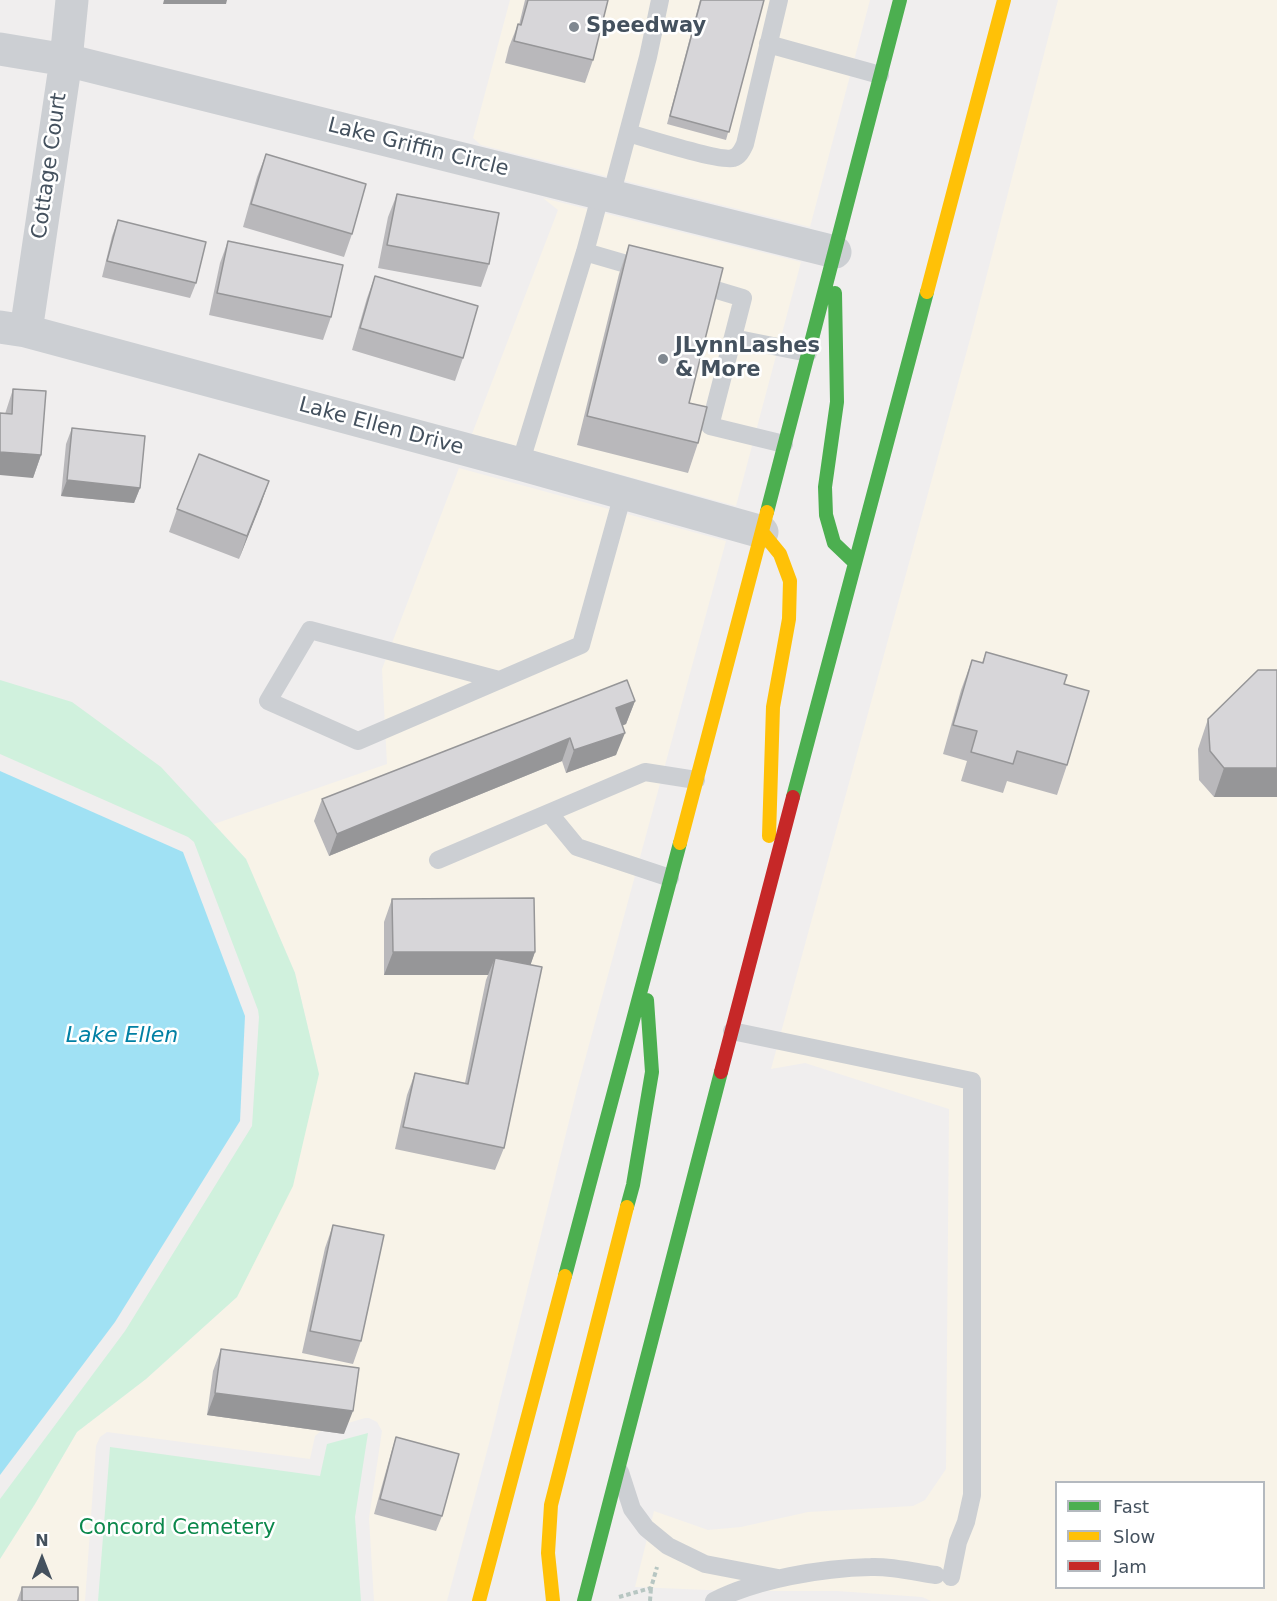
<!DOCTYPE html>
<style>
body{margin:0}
#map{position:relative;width:1277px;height:1601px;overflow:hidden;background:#f0eeee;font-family:"DejaVu Sans",sans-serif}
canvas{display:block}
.legend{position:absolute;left:1055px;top:1481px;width:210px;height:108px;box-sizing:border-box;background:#fff;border:2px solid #b4b9bf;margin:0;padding:8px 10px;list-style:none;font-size:18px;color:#44515e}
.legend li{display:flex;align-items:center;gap:12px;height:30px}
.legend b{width:30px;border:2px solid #b4b9bf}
.north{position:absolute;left:12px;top:1529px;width:60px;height:60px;-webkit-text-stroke:4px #fff;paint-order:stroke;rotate:0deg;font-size:16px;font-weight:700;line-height:24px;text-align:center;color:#44515e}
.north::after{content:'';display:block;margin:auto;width:21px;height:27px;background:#44515e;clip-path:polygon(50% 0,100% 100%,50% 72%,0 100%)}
</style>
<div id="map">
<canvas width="1277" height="1601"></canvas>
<ul class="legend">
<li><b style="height:8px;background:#4caf50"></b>Fast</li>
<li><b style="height:8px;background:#ffc107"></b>Slow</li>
<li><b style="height:8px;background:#c62828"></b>Jam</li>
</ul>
<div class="north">N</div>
</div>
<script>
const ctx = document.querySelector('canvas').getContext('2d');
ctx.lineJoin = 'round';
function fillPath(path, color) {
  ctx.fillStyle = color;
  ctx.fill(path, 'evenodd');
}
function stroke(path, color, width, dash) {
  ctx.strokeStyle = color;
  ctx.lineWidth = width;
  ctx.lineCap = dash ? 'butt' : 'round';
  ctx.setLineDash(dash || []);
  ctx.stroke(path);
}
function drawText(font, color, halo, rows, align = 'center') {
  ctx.font = font + ' "DejaVu Sans",sans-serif';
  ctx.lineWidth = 5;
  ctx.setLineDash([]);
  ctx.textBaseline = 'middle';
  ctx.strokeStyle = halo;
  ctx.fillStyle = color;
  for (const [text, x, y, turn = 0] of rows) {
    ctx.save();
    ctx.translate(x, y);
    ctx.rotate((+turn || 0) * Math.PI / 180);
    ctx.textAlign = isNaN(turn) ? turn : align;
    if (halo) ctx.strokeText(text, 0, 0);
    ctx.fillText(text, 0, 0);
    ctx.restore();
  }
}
fillPath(new Path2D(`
 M510,0H870L810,227L481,145L473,138Z
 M1058,0H1277V1601H931L922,1597L837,1591H732L635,1587L654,1511L708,1530L741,1527L808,1512L913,1506L925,1500L946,1469L949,1109L805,1063L771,1069L972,332ZM1056,1482H1264V1588H1056Z
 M543,198L801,262L736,506L472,434L558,210Z
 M459,468L726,541L577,1089L491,1436L447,1601H374L369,1518L382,1431L377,1422L369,1418H365L321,1431L315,1436L310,1459L107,1432L100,1437L96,1446L85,1601H0V1559L35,1504L77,1432L146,1379L237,1297L319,1074L295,973L246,859L214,824L387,764L382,669Z`), '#f8f3e8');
fillPath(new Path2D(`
 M0,680L72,702L161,767L246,859L295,973L319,1074L293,1186L237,1297L146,1379L77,1432L35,1504L0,1559V1499L125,1331L252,1126L259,1017L258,1010L194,842L188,837L0,754Z
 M368,1433L355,1517L361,1601H98L110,1447L320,1476L327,1444Z`), '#d0f1dd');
fillPath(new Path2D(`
 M0,771L183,852L245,1016L240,1121L115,1322L0,1475Z`), '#a0e1f4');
stroke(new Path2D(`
 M619,1597L651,1588L657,1567
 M650,1601L651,1588`), '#b7c6c2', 4, [4.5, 3]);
stroke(new Path2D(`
 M768,44L880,75
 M628,133C645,138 722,162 733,158C740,156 742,150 745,144L779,0
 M611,196L648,57L660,0
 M585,252L647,270
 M693,283L743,298L710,426L784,444
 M733,338L808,353
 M520,464L585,252L601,193
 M499,680L310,630L268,701L358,741L581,645L623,494
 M549,813L577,847L670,878
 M438,860L645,772L696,780
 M732,1031L972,1081V1495L966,1522L958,1542L951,1577
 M620,1472L632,1509L646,1528L668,1546L705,1564L778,1578
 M714,1601C757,1579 822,1568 871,1567C891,1566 916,1572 936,1575`), '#cccfd3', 18);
stroke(new Path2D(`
 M0,49L66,60L835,252
 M0,327L26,331L520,464L762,532
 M26,331L66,60L72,0`), '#cccfd3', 33);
stroke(new Path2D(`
 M835,293L837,402L825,487L826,515L834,543L855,563
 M767,512L900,0
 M793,797L927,292
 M627,1207L633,1185L652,1072L647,1000
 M565,1276L680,843
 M584,1601L721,1072`), '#4caf50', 14);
stroke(new Path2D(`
 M927,292L1004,0
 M762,532L780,554L790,581L789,619L773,707L769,836
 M680,843L767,512
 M479,1601L565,1276
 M553,1601L548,1553L551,1505L627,1207`), '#ffc107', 14);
stroke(new Path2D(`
 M721,1072L793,797`), '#c62828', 14);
fillPath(new Path2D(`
 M525,0H608L593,60L585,83L505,63L509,47L518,24L519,25Z
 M700,0H764L726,140L667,124Z
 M266,154L352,234L344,257L243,227L257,177Z
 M397,194L489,264L481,287L378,268L388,217Z
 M118,220L196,283L190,298L102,277L112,236Z
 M228,241L331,317L323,340L209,315L220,263Z
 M629,245L689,403L698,443L688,473L577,445L619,274Z
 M375,276L463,358L455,381L352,350L367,298Z
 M13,389L41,455L33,478L5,414Z
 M72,428L140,488L134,503L61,496L66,444Z
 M269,481L239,559L169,532L177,509Z
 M986,652L1064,684L1067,765L1057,795L1007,781L1003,793L961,781L967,761L943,754L961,690L972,660L982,663Z
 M635,701L626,724L622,726L616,755L566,773L562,761L329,856L314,821L322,799Z
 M1208,719L1277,797H1214L1199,780L1198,749Z
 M392,899L535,952L530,965L504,1148L495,1170L395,1149L407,1095L415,1073L465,1083L486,980L488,975H384V922Z
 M333,1225L361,1341L353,1364L302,1353L325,1248Z
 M221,1349L344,1434L207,1415L213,1371Z
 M396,1437L442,1516L436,1531L374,1514L391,1453Z
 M22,1587L78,1601H17Z`), '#b9b8bb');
fillPath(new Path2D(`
 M164,0H227L226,4H163Z
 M0,452L41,455L33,478L0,475Z
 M67,480L140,488L134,503L61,496Z
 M269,481L261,504L239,559L247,536Z
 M635,701L626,724L608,731L616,708Z
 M625,733L616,755L566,773L574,750Z
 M570,738L562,761L329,856L337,834Z
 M1224,768H1277V797H1214Z
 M393,952H535L527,975L495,958L488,975H384Z
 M215,1393L353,1411L344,1434L207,1415Z`), '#969698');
const building = new Path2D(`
 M528,0H608L593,60L514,41L518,24L521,25Z
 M701,0H764L729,132L670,116Z
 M266,154L366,184L352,234L251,204Z
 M397,194L499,213L489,264L387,245Z
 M118,220L206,242L196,283L107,261Z
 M228,241L343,265L331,317L217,293Z
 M629,245L723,268L689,403L707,407L698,443L587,416Z
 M375,276L478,306L463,358L360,328Z
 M13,389L46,391L41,455L0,452V413L12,414Z
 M72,428L145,436L140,488L67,480Z
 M199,454L269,481L247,536L177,509Z
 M986,652L1067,675L1064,684L1089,691L1067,765L1017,751L1013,764L971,752L977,731L953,725L972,660L983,663Z
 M1258,670H1277V768H1224L1210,751L1208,719Z
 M627,680L635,701L616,708L625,733L574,750L570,738L337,834L322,799Z
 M534,898L535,952H393L392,899Z
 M495,958L542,967L504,1148L403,1127L415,1073L468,1084Z
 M333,1225L384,1235L361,1341L310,1331Z
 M221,1349L359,1368L353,1411L215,1393Z
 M396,1437L459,1454L442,1516L380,1499Z
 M22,1587H78V1601H22Z`);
fillPath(building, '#d7d6d9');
stroke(building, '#969698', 1.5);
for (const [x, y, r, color] of [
 [574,27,6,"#808890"],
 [663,359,6,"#808890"]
]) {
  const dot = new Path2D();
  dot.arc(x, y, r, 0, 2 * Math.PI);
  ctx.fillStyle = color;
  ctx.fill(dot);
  stroke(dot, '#fff', 2);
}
drawText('bold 21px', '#44515e', '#fff', [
 ["Speedway",586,27],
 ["JLynnLashes",675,347],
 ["& More",675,371]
], 'left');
drawText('21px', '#44515e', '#fff', [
 ["Lake Griffin Circle",418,148,14],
 ["Cottage Court",50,166,-82],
 ["Lake Ellen Drive",381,427,15]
]);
drawText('21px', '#0b884b', '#fff', [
 ["Concord Cemetery",177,1529]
]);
drawText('italic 22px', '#0280a4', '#fff', [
 ["Lake Ellen",122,1036]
]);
</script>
